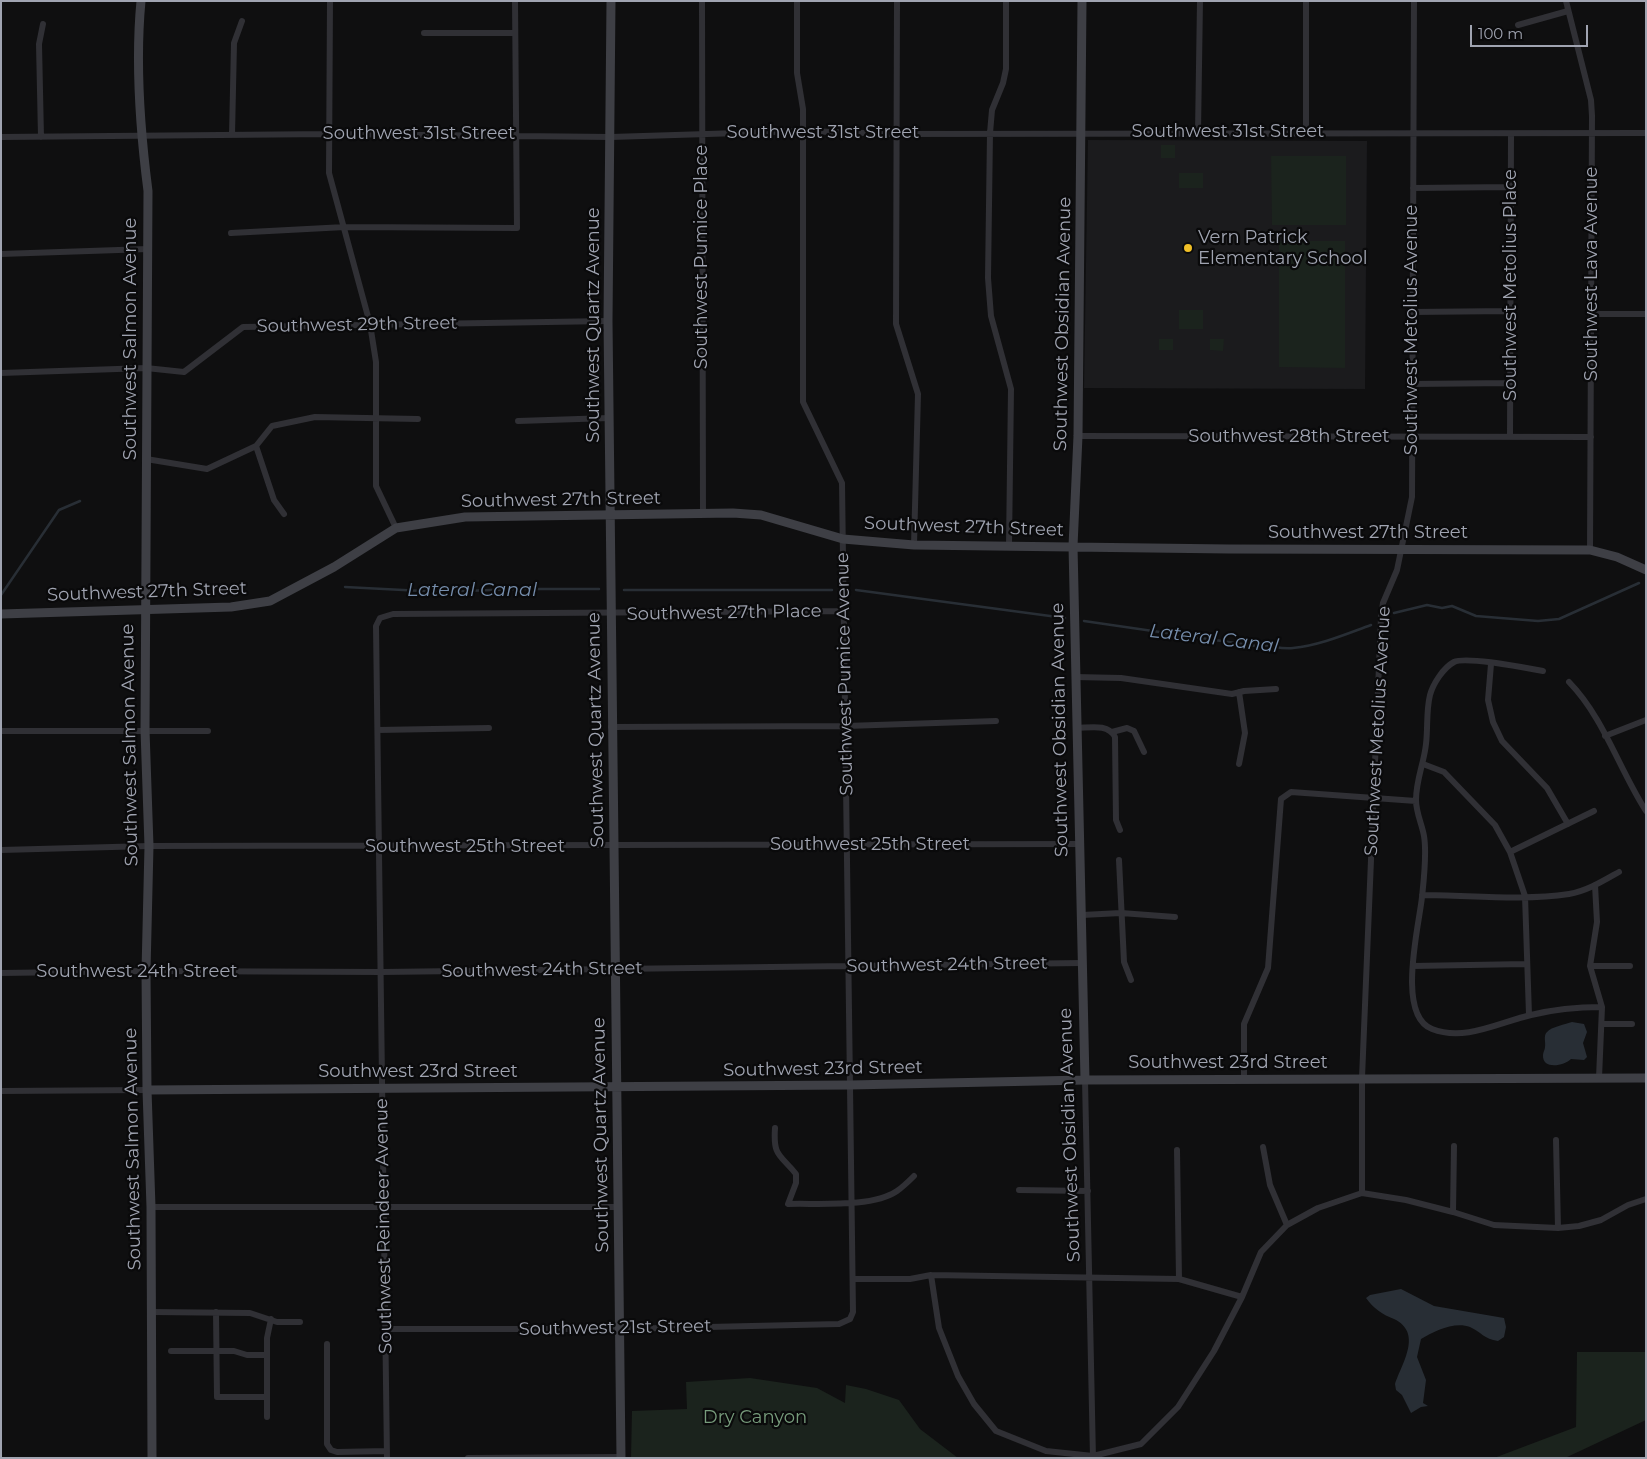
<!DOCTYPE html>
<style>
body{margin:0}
#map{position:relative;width:1647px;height:1459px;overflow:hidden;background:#0f0f10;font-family:Montserrat,sans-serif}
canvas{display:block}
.frame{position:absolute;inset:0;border:2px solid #a0a4b1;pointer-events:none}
.scale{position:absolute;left:1470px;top:25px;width:118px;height:22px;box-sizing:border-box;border:2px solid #a0a4b1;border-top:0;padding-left:6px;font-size:15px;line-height:18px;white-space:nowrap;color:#a0a4b1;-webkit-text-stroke:4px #0a0a0b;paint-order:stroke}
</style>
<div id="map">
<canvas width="1647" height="1459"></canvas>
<div class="frame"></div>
<div class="scale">100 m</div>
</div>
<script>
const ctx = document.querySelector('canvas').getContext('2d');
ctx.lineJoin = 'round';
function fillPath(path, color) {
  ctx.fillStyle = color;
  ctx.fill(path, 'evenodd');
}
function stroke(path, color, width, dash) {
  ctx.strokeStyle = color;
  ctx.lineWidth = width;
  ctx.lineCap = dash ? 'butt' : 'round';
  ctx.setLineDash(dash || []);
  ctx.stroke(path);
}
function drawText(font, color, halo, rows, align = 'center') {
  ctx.font = font + ' Montserrat,sans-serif';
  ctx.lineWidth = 4.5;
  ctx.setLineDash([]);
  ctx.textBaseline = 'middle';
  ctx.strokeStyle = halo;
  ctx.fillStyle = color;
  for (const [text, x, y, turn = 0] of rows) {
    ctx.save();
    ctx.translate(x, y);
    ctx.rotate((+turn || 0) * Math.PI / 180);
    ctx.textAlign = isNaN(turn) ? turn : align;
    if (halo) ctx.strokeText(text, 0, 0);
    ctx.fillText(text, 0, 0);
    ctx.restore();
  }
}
fillPath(new Path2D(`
 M1088,140L1367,141L1365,389L1084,388Z`), '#1b1b1d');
fillPath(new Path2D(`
 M1161,145H1175V158H1161Z
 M1271,156H1346V225H1272Z
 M1179,173H1203V188H1179Z
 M1279,241H1345V368L1279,367Z
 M1179,310H1203V329H1179Z
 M1159,339H1173V350H1159Z
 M1210,339H1224L1223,351L1210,350Z
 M1577,1352H1646V1420L1565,1458H1494L1576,1427Z
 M750,1378L817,1388L845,1403L846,1385L866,1389L899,1400L920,1429L958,1458H631L632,1411L687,1409L686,1382Z`), '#1b231d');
fillPath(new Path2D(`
 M1572,1022L1584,1024L1587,1032L1583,1043L1587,1057L1584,1060L1571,1059C1564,1066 1542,1070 1543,1055C1543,1052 1545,1050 1545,1047C1546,1042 1543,1036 1547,1032C1551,1027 1566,1024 1572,1022Z
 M1401,1289L1434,1306L1504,1318L1506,1327L1504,1337L1498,1341C1484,1339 1481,1332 1470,1327C1455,1321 1434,1331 1421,1339L1417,1357L1426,1380L1423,1403L1428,1406L1421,1407L1411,1413L1402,1395L1396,1390L1395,1384C1402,1363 1423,1333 1394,1319C1383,1315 1373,1308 1366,1298L1370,1295Z`), '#282e35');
stroke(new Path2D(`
 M345,587L442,592L515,589H599
 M624,590H832
 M856,590L1065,618
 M1,595L59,510L80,501
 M1394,613L1427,605L1442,608L1452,606L1476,616L1538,621L1559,619L1639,583
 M1084,621L1256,646C1267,643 1279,650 1293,648C1321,645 1346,634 1371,625`), '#282e35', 2.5);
stroke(new Path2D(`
 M330,1L329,173L370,324L376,362V486L396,528
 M702,1L703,514
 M897,1L896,324L918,394L914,545
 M1006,1V69L1003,83L992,110L990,133L988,278L991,316L1011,389L1009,546
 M1306,1V132
 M1566,1L1591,100L1592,116L1590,550
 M1518,25L1568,11
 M424,33H515
 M1198,132L1200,1
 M232,135L234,43L242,21
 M1,137L330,134L611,137L803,131L896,134L1646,133
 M41,137L39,44L43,24
 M1413,188L1511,187
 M231,233L345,227L517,228L515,1
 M1,254L148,249
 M1412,312L1511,311
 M1592,314H1646
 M1,373L146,368L184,372L243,327L608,321
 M1412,384L1511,383
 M518,421L609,418
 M1078,436L1591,437
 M1510,437L1511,134
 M256,446L274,500L284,514
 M146,459L207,469L256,446L272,426L315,417L418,419
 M1491,664L1488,700L1493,722L1502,741L1547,788L1568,824
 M1543,671C1526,668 1466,656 1454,662C1443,668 1433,684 1430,695C1426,711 1428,728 1426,744C1424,763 1416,780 1416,800C1416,813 1422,824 1424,836C1427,854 1424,878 1422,897C1419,926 1396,1015 1432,1029C1465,1042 1500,1022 1531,1015C1555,1009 1577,1007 1602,1007
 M1075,677L1121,678L1232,694L1244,691L1276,689
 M1569,682C1604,718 1619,769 1646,811
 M611,727L846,726L996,721
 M1076,728C1089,728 1108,723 1115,737L1116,820L1120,830
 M378,730L489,728
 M1,731H208
 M1112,732L1127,728L1134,731L1144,752
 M1605,736L1646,720
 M1239,764L1245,733L1239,692
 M1423,764L1444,772L1495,825L1510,852L1525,896L1529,1015
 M1,850L149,846L1078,844
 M1510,852L1594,811
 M1119,860L1124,962L1131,980
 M1595,885L1597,922L1590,966L1602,1007L1599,1078
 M1422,895C1470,895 1521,901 1569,894C1587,891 1603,881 1619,872
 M1082,915L1121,913L1175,917
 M1413,966L1526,964
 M1590,966H1630
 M1,973L146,971L382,972L1082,963
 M1602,1024H1632
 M1244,1079V1024L1268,968L1281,799L1291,792L1416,801
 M1085,1080L1093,1458
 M1,1091L147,1090
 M775,1128C773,1157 780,1154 796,1174V1183L788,1204C818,1203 872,1208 897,1191C903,1187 909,1181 914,1176
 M1556,1140L1558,1228
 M1263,1147L1270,1185L1287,1225
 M1177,1150L1179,1279
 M1019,1190L1088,1191
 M1362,1193V1078L1381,617L1383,603L1397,570L1412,497L1414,1
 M151,1207H618
 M1453,1212L1454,1146
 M931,1275L939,1328L958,1376L974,1404L996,1431L1046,1451L1093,1456L1141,1444L1178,1407L1214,1351L1242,1297L1261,1252L1287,1225L1318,1208L1362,1193L1406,1200L1453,1212L1494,1225L1558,1228L1579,1226L1601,1220L1628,1205L1646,1199
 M853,1279H910L931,1275L1179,1279L1242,1297
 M152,1312L250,1313L277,1322H300
 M216,1312L217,1397H267
 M385,1329H621L839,1324L850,1319L853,1312L842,483L803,402V109L797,73V1
 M327,1344V1444L331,1450L337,1452L387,1451
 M171,1351H234L247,1355H267
 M267,1417V1338L271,1319
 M387,1458L376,626L380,618L393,614L844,611
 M468,1458L621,1457`), '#303035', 6);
stroke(new Path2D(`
 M141,1C135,64 140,129 148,191L145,730L149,846L146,971L147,1090L151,1207L152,1458
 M611,1L608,321L621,1458
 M1082,1L1078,436L1073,546L1085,1080
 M1,614L231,607L270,601L334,567L396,528L465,517L733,513L761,515L843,539L914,545L1229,549L1590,550L1617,557L1646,570
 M147,1090L850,1085L1085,1080L1646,1078`), '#3e3f45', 9);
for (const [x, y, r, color] of [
 [1188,248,5,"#f0bf27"]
]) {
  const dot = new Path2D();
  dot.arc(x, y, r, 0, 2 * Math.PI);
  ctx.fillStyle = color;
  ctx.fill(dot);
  stroke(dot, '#0a0a0b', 2);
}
drawText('18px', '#a0a4b1', '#0a0a0b', [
 ["Southwest 31st Street",1228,132],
 ["Southwest 31st Street",823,133],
 ["Southwest 31st Street",419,134],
 ["Southwest Pumice Place",702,257,-90],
 ["Southwest Lava Avenue",1592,274,-90],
 ["Southwest Metolius Place",1511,285,-90],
 ["Southwest Obsidian Avenue",1063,324,-89],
 ["Southwest 29th Street",357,325,-1],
 ["Southwest Quartz Avenue",594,325,-90],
 ["Southwest Metolius Avenue",1412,330,-90],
 ["Southwest Salmon Avenue",131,339,-90],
 ["Southwest 28th Street",1289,437],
 ["Southwest 27th Street",561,500,-1],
 ["Southwest 27th Street",964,527,2],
 ["Southwest 27th Street",1368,533],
 ["Southwest 27th Street",147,592,-2],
 ["Southwest 27th Place",724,613,-1],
 ["Southwest Pumice Avenue",845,674,-91],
 ["Southwest Quartz Avenue",596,730,-91],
 ["Southwest Obsidian Avenue",1060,730,-91],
 ["Southwest Metolius Avenue",1378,731,-87],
 ["Southwest Salmon Avenue",130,745,-91],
 ["Southwest 25th Street",870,845],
 ["Southwest 25th Street",465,847],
 ["Southwest 24th Street",947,965,-1],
 ["Southwest 24th Street",542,970,-1],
 ["Southwest 24th Street",137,972],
 ["Southwest 23rd Street",1228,1063],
 ["Southwest 23rd Street",823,1069,-1],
 ["Southwest 23rd Street",418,1072],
 ["Southwest Quartz Avenue",601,1135,-91],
 ["Southwest Obsidian Avenue",1070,1135,-92],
 ["Southwest Salmon Avenue",133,1149,-91],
 ["Southwest Reindeer Avenue",384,1226,-91],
 ["Southwest 21st Street",615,1328,-1]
]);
drawText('18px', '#a0a4b1', '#0a0a0b', [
 ["Vern Patrick",1198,238],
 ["Elementary School",1198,259]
], 'left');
drawText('18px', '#779c7c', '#0a0a0b', [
 ["Dry Canyon",755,1418]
]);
drawText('italic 19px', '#768ead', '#0a0a0b', [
 ["Lateral Canal",472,590],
 ["Lateral Canal",1214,639,7]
]);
</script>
